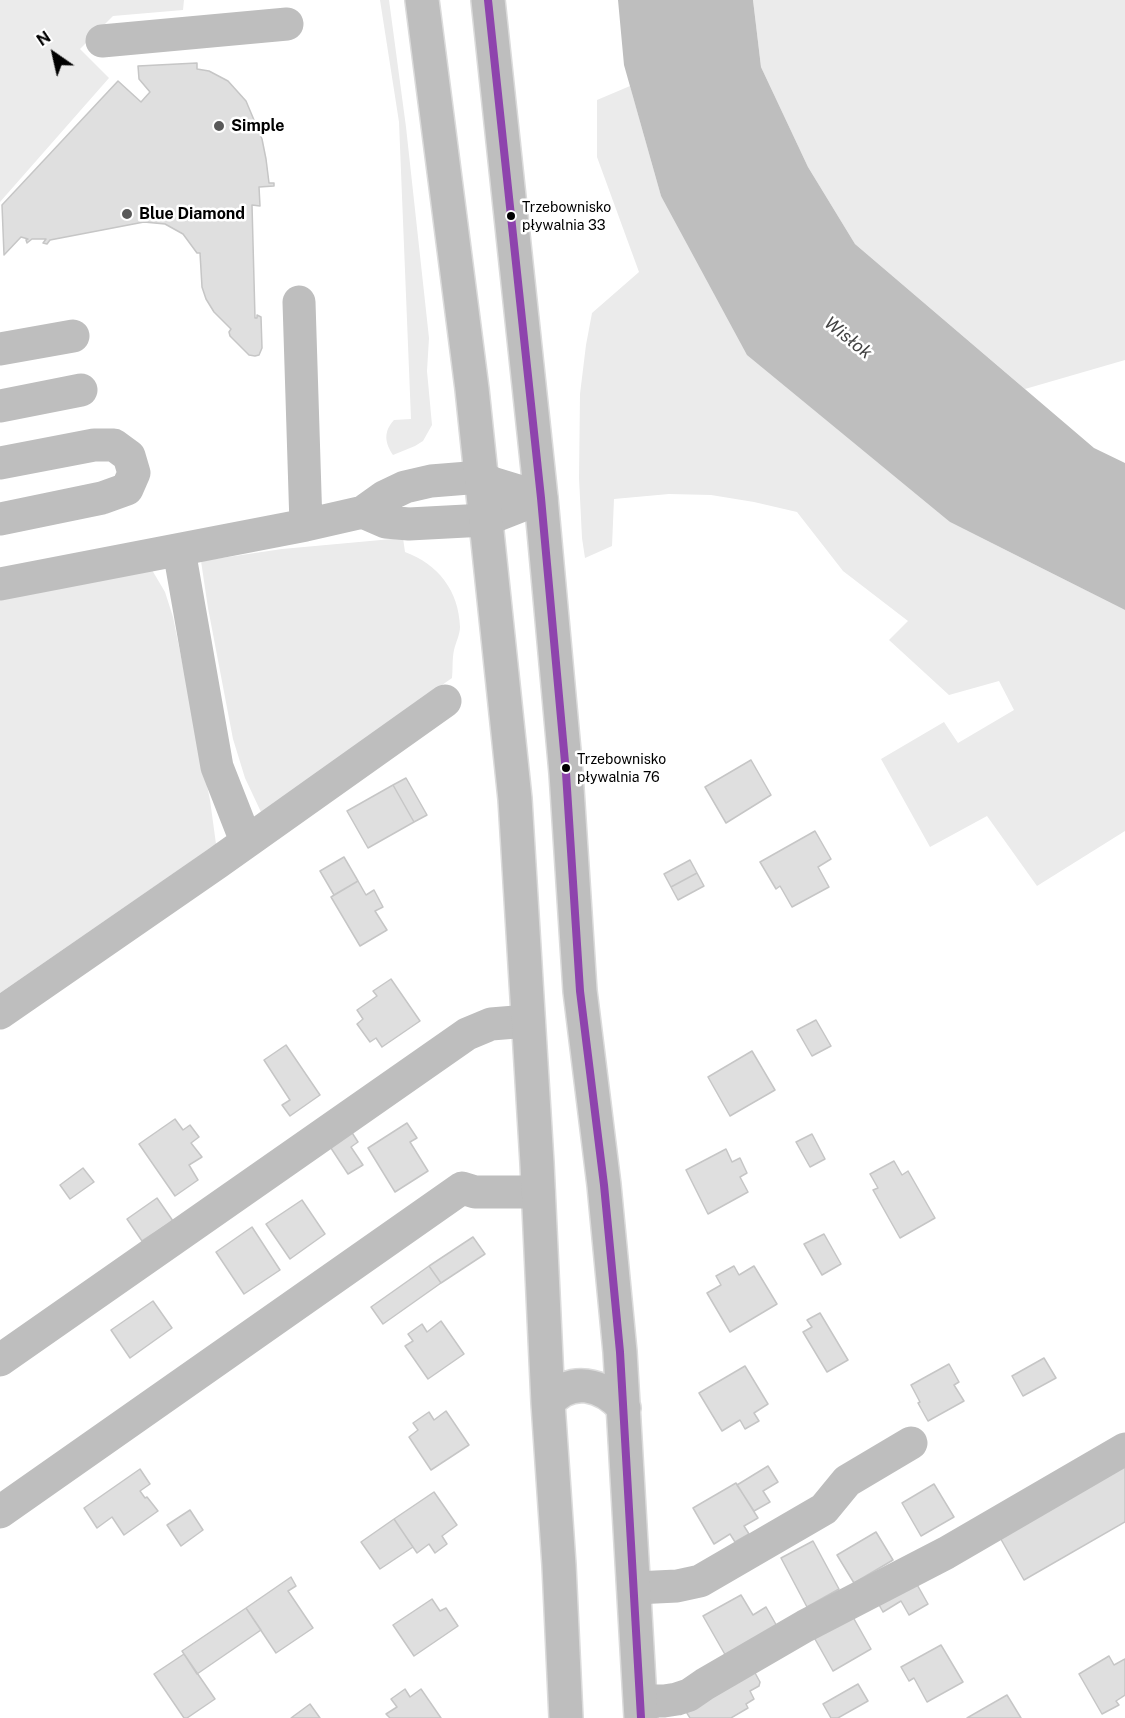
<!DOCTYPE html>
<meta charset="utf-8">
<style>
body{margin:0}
#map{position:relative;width:1125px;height:1718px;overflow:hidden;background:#fff;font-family:"Public Sans",sans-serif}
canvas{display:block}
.north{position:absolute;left:24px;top:24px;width:60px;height:60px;-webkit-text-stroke:4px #fff;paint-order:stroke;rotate:326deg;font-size:16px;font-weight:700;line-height:24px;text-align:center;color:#000}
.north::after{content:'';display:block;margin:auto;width:21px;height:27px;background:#000;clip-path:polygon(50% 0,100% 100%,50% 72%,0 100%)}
</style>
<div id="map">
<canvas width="1125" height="1718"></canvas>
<div class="north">N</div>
</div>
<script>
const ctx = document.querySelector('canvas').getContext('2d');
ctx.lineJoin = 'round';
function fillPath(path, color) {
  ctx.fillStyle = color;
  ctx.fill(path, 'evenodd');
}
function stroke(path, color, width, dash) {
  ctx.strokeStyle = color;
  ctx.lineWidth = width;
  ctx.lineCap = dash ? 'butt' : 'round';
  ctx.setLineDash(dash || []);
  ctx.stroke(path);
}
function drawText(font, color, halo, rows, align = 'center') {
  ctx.font = font + ' "Public Sans",sans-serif';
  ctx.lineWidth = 5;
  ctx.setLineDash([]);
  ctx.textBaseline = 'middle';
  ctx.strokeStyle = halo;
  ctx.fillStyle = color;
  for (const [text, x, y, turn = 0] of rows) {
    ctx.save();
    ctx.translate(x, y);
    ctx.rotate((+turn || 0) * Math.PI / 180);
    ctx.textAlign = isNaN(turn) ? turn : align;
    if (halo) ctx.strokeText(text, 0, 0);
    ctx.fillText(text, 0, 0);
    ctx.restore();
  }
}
fillPath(new Path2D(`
 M0,0H184L183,10L113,16L80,49L109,78L0,202Z
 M380,0H389L406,127L429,338L427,371L432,425L423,441L415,446L393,455C385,443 383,432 394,420L411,419L399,122Z
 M753,0H1125V360L1025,389L855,244L808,167L761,67Z
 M630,86L661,196L950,522L1125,610V831L1037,886L987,816L930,847L881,759L944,722L958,743L1014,710L999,681L949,695L889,640L908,621L843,571L797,512L754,502L711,495L669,494L614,499L612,546L585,558L582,538L579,478L580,394L586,345L592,313L639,272L597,157V100Z
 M403,538L405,552C438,564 459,591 460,627C460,634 456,642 454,650C452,659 453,669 452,678L261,812L245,778L233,739L208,608L201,561L282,549Z
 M152,570L165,592L173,617L210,800L216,844L0,993V599Z`), '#ebebeb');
fillPath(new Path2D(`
 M618,0H753L761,67L808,167L855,244L1094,448L1125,463V610L950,522L747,355L661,196L624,65Z`), '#bebebe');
const building = new Path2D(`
 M197,63V69L209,71L228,81L246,101L262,139L266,159L269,183H274V186L259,187L260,206L252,205L255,318H257V315L261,317L262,348L259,355L255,356L249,355L230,336L229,332L231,329L214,312L206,299L202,287L200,253H197L183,234L165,224L144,222L50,240L47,244L43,243L46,239H32L27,243L26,240L28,239L21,237L4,255L2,205L118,81L141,102L150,92L139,79L138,66Z
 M751,760L771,795L726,823L705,787Z
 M406,778L427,815L414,822L393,785Z
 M393,785L414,822L368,848L347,811Z
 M815,831L831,859L818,867L829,887L792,907L780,886L776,889L760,862Z
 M344,857L358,881L334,895L320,871Z
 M690,860L697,873L671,887L664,874Z
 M697,873L704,886L678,900L671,887Z
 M358,881L366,895L374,890L383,907L375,911L387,930L360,946L331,897Z
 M391,979L420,1021L382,1047L376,1038L370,1042L357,1024L363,1019L357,1010L377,996L373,991Z
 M816,1020L831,1046L812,1056L797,1030Z
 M286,1045L320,1095L290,1116L282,1105L290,1100L264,1060Z
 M752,1051L775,1090L730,1116L708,1077Z
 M175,1119L183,1130L190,1125L199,1137L191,1143L202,1157L189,1165L198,1180L175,1196L139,1144Z
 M407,1123L417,1138L410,1142L428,1171L395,1192L368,1148Z
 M349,1128L358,1142L351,1147L363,1165L348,1174L327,1142Z
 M812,1134L825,1159L810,1167L796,1142Z
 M726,1149L732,1162L740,1158L747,1173L740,1177L748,1192L708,1214L686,1170Z
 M894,1161L902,1175L908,1171L935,1218L900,1238L873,1190L878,1188L870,1174Z
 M83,1168L94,1182L70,1199L60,1185Z
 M157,1198L173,1221L142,1241L127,1219Z
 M302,1200L325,1234L290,1259L266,1224Z
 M252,1227L280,1270L244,1294L216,1252Z
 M824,1234L841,1264L822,1275L804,1244Z
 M473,1237L485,1254L441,1283L429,1266Z
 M429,1266L441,1283L383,1324L371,1307Z
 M734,1266L739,1275L754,1266L777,1304L730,1332L707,1293L721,1285L716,1276Z
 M153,1301L172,1328L130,1358L111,1330Z
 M820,1313L848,1360L827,1372L803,1332L812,1327L807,1320Z
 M441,1321L464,1354L428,1379L405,1346L413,1341L408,1334L422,1324L427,1332Z
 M1044,1358L1056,1378L1023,1396L1012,1376Z
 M949,1364L959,1382L954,1385L964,1401L928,1421L918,1403L920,1402L911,1385Z
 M745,1366L768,1404L754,1413L759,1421L745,1429L740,1420L722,1431L699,1393Z
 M446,1411L469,1445L431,1470L409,1437L418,1430L413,1423L429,1412L434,1420Z
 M1125,1461V1522L1024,1580L998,1534Z
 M768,1466L778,1482L763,1491L770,1502L754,1511L737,1485Z
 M140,1469L150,1484L140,1491L145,1498L147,1497L158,1511L124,1535L112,1517L97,1528L84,1508Z
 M736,1483L758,1518L744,1526L749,1534L735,1542L730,1534L714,1544L693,1508Z
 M934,1484L954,1517L921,1536L902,1503Z
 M434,1492L457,1525L442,1536L447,1544L435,1553L429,1544L417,1553L394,1519Z
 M190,1510L203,1530L181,1546L167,1525Z
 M394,1519L413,1547L380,1569L361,1542Z
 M876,1532L893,1560L854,1583L837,1555Z
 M813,1541L839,1589L807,1607L781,1558Z
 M291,1577L296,1586L288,1591L313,1628L276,1653L246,1608Z
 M915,1581L928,1604L909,1615L901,1601L883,1612L878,1603Z
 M741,1595L753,1615L766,1607L778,1628L727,1658L703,1616Z
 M432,1599L440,1611L446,1608L458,1626L414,1656L393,1625Z
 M246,1608L261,1630L197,1674L182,1651Z
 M849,1610L871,1649L833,1671L811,1632Z
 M941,1645L963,1682L927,1702L914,1678L909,1681L901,1667Z
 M184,1654L215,1699L187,1718H184L154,1674Z
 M1109,1656L1114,1665L1125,1659V1695L1116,1701L1119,1705L1102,1714L1079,1674Z
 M754,1671L760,1682L759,1686L750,1691L754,1699L746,1704L748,1708L731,1718H690L685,1710Z
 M858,1684L868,1701L838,1718H831L823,1704Z
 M405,1689L410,1697L421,1689L441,1718H390L386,1714L397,1707L391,1699Z
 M1007,1695L1021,1718H967Z
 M310,1704L320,1718H291Z`);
fillPath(building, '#dfdfdf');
stroke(building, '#c6c6c6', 1.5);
const major = new Path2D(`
 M422,0L472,389L515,799L537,1163L548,1403L559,1565L566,1718
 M488,0L541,498L566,773L580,991L604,1185L620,1352L641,1718
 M548,1403C570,1375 603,1384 624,1408`);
stroke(major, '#dbdbdb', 36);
stroke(new Path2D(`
 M102,41L287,24
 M299,302L306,525
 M0,349L73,336
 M0,406L81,390
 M0,463L94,445H114L129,456L134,473L127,489L102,498L0,519
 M363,512L386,522L409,524L485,520L541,498
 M179,550L217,767L246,841
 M0,584L306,525L363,512L384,497L405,487L431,481L481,477L492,483L541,498
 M0,1013L217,863L445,701
 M0,1360L467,1034L491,1024L528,1021
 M0,1512L462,1188L475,1192H538
 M635,1588L677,1586L700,1581L824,1509L847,1481L911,1443
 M641,1701H664L677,1699L689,1695L705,1684L805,1626L946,1553L1125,1449`), '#bebebe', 33);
stroke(major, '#bebebe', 33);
stroke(new Path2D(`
 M488,0L541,498L566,773L580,991L604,1185L620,1352L641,1718`), '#8e44ad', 8);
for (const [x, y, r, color] of [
 [219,126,6,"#595959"],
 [127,214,6,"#595959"],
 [511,216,5,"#000"],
 [566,768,5,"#000"]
]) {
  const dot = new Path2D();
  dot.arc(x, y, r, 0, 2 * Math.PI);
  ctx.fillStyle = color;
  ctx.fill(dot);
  stroke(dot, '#fff', 2);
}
drawText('14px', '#000', '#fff', [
 ["Trzebownisko",522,208],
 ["pływalnia 33",522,226],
 ["Trzebownisko",577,760],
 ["pływalnia 76",577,778]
], 'left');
drawText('bold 16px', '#000', '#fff', [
 ["Simple",231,126],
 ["Blue Diamond",139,214]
], 'left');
drawText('italic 18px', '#434343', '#fff', [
 ["Wisłok",848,338,39]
]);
</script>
